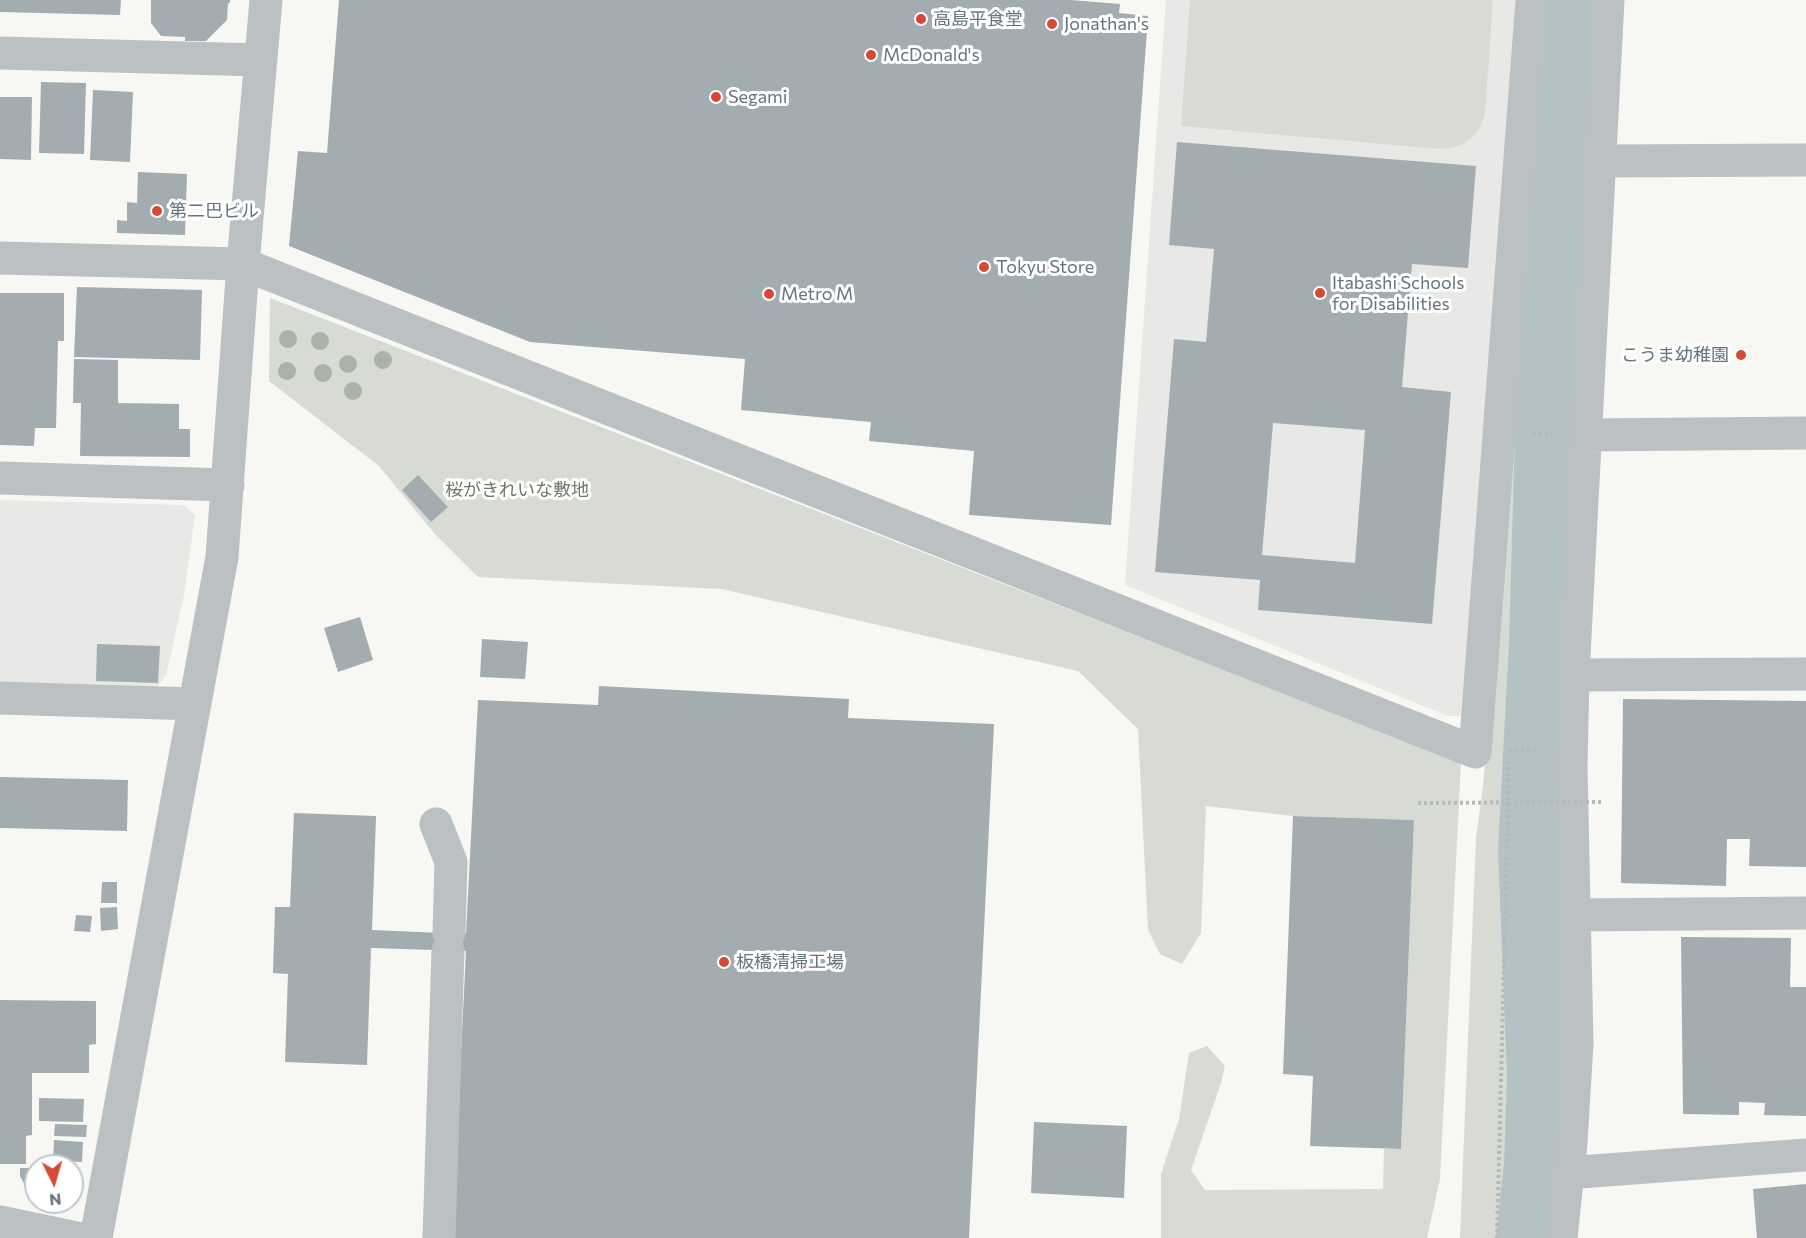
<!DOCTYPE html>
<meta charset="utf-8">
<style>
body{margin:0}
#map{position:relative;width:1806px;height:1238px;overflow:hidden;background:#f7f7f4;font-family:Commissioner,sans-serif}
canvas{display:block}
.north{position:absolute;left:24px;top:1154px;width:60px;height:60px;box-sizing:border-box;background:#fff;border:2px solid #c1c8cb;border-radius:50%;rotate:175deg;font-size:16px;font-weight:700;line-height:24px;text-align:center;color:#64757d}
.north::after{content:'';display:block;margin:auto;width:21px;height:27px;background:#d54936;clip-path:polygon(50% 0,100% 100%,50% 72%,0 100%)}
</style>
<div id="map">
<canvas width="1806" height="1238"></canvas>
<div class="north">N</div>
</div>
<script>
const ctx = document.querySelector('canvas').getContext('2d');
ctx.lineJoin = 'round';
function fillPath(path, color) {
  ctx.fillStyle = color;
  ctx.fill(path, 'evenodd');
}
function stroke(path, color, width, dash) {
  ctx.strokeStyle = color;
  ctx.lineWidth = width;
  ctx.lineCap = dash ? 'butt' : 'round';
  ctx.setLineDash(dash || []);
  ctx.stroke(path);
}
function drawText(font, color, halo, rows, align = 'center') {
  ctx.font = font + ' Commissioner,"Noto Sans JP",sans-serif';
  ctx.lineWidth = 6;
  ctx.setLineDash([]);
  ctx.textBaseline = 'middle';
  ctx.strokeStyle = halo;
  ctx.fillStyle = color;
  for (const [text, x, y, turn = 0] of rows) {
    ctx.save();
    ctx.translate(x, y);
    ctx.rotate((+turn || 0) * Math.PI / 180);
    ctx.textAlign = isNaN(turn) ? turn : align;
    if (halo) ctx.strokeText(text, 0, 0);
    ctx.fillText(text, 0, 0);
    ctx.restore();
  }
}
fillPath(new Path2D(`
 M1166,0H1516L1463,716H1448L1125,585Z
 M0,500L184,505L195,515L184,595L166,675L158,686L0,682Z`), '#e8e8e7');
fillPath(new Path2D(`
 M1190,0H1493L1485,115C1477,140 1463,148 1438,149L1181,126Z
 M1546,0H1592L1565,1051L1546,1238H1460L1476,838L1483,786L1507,523Z
 M270,298L1461,762L1440,1179L1427,1238H1161V1174L1179,1119L1189,1053L1207,1046L1225,1066L1220,1086L1191,1170L1205,1190L1383,1189L1384,1149H1401L1414,820L1293,816L1206,806L1201,933L1182,964L1160,954L1148,930L1138,729L1078,671L722,589L478,577L434,533L379,466L269,381Z`), '#d7dbd4');
stroke(new Path2D(`
 M1527,1238L1535,1165L1538,1075L1529,850L1540,643L1549,325L1570,0`), '#b5c2c5', 62);
fillPath(new Path2D(`
 M0,0H121L120,15L0,12Z
 M151,0H230V2L228,4L227,20L206,41H185V37L161,36L151,23Z
 M339,0H1071L1120,4L1119,13L1148,16L1111,525L969,515L974,451L869,441L871,422L741,410L745,359L530,342L289,246L298,151L327,153Z
 M41,82L86,83L84,154L39,153Z
 M93,90L133,92L130,162L90,160Z
 M0,97H32L31,160L0,159Z
 M1177,142L1476,166L1468,268L1412,264L1402,387L1451,392L1432,624L1258,610L1260,580L1155,572L1174,339L1206,342L1214,249L1169,245ZM1273,423L1365,430L1355,563L1262,555Z
 M138,172L187,174L185,235L117,233V220L127,221V202L137,203Z
 M77,287L202,290L200,360L74,357Z
 M0,293H64V341H58L56,428H35L34,446L0,445Z
 M74,359L118,360V403L179,404V429H190V457L80,456L81,403H73Z
 M418,475L448,507L431,522L402,490Z
 M360,617L373,660L338,672L324,628Z
 M482,639L528,642L525,679L480,677Z
 M97,644L160,646L158,683L96,681Z
 M599,686L849,699L848,718L994,724L969,1238H452L466,951L371,948L367,1065L285,1062L288,974L273,973L275,907H290L294,813L376,816L372,930L466,934L478,700L598,705Z
 M1623,699L1806,701V867L1749,866L1750,839H1727L1726,886L1621,883Z
 M0,777L128,780L127,831L0,828Z
 M1293,816L1414,820L1401,1149L1310,1146L1313,1076L1283,1074Z
 M102,882H117V903H101Z
 M117,907L118,929L101,931L100,908Z
 M76,915L92,916L90,932L74,931Z
 M1681,937L1791,938L1790,987H1806V1116L1764,1115L1765,1103L1739,1102V1115L1683,1114Z
 M0,1000L96,1001V1044L89,1045V1073H32V1135L26,1136V1164H0Z
 M39,1098L84,1099L83,1122L39,1121Z
 M1034,1122L1127,1126L1124,1198L1031,1193Z
 M55,1124L87,1125L86,1137L54,1136Z
 M54,1140L83,1142L82,1162L53,1161Z
 M20,1168H30L36,1172V1196L30,1195L20,1176Z
 M1806,1184V1238H1757L1753,1189Z`), '#a3adb1');
stroke(new Path2D(`
 M1533,434H1552
 M1509,750L1537,749
 M1497,1238L1509,762`), '#b6babc', 4, [3, 3]);
stroke(new Path2D(`
 M0,53L261,60
 M1600,161L1806,160
 M0,258L243,264L1475,752L1532,0
 M1585,435L1806,433
 M0,478L228,485
 M1573,675L1806,674
 M0,698L195,704
 M436,824L451,862L449,933
 M1574,915L1806,913
 M1567,1173L1806,1155
 M0,1222L76,1238
 M96,1238L222,557L243,264L266,0
 M439,1238L448,951
 M1561,1238L1571,1143L1577,1043L1571,767L1573,675L1608,0`), '#bbc1c3', 33);
stroke(new Path2D(`
 M1418,803L1604,802`), '#b6babc', 4, [3, 3]);
ctx.fillStyle = '#abb2a6';
for (const [x, y] of [
 [288,339],
 [320,341],
 [383,360],
 [348,364],
 [287,371],
 [323,373],
 [353,391]
]) {
  ctx.beginPath();
  ctx.arc(x, y, 9, 0, 2 * Math.PI);
  ctx.fill();
}
for (const [x, y, r, color] of [
 [921,19,6,"#d54936"],
 [1052,24,6,"#d54936"],
 [871,55,6,"#d54936"],
 [716,97,6,"#d54936"],
 [157,211,6,"#d54936"],
 [984,267,6,"#d54936"],
 [1320,293,6,"#d54936"],
 [769,294,6,"#d54936"],
 [1741,355,6,"#d54936"],
 [724,962,6,"#d54936"]
]) {
  const dot = new Path2D();
  dot.arc(x, y, r, 0, 2 * Math.PI);
  ctx.fillStyle = color;
  ctx.fill(dot);
  stroke(dot, '#fff', 2);
}
drawText('18px', '#64757d', '#fff', [
 ["高島平食堂",933,19],
 ["Jonathan's",1064,24],
 ["McDonald's",883,55],
 ["Segami",728,97],
 ["第二巴ビル",169,211],
 ["Tokyu Store",996,267],
 ["Itabashi Schools",1332,283],
 ["for Disabilities",1332,304],
 ["Metro M",781,294],
 ["こうま幼稚園",1729,355,"right"],
 ["板橋清掃工場",736,962]
], 'left');
drawText('18px', '#6d7a67', '#fff', [
 ["桜がきれいな敷地",517,490]
]);
</script>
